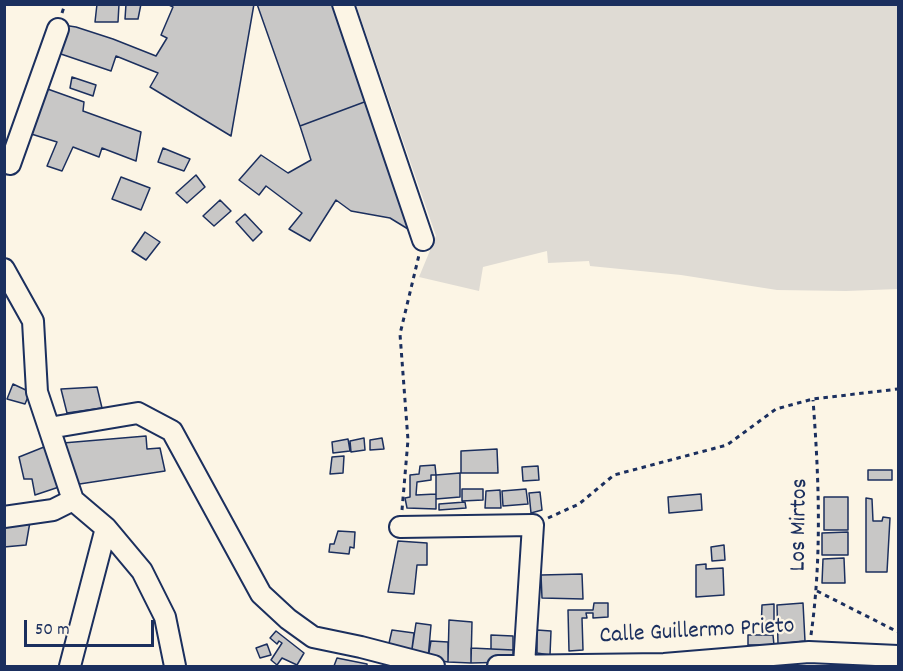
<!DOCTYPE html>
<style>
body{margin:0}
#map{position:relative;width:903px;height:671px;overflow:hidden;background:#fcf5e5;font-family:Dekko,sans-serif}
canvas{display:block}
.frame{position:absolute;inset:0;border:6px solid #1b2f5e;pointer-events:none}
.scale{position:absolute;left:24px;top:620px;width:130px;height:27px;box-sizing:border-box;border:3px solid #1b2f5e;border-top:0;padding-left:8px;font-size:18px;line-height:21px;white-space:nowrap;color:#1b2f5e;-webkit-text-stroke:4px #fcf5e5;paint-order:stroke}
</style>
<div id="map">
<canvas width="903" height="671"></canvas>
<div class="frame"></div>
<div class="scale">50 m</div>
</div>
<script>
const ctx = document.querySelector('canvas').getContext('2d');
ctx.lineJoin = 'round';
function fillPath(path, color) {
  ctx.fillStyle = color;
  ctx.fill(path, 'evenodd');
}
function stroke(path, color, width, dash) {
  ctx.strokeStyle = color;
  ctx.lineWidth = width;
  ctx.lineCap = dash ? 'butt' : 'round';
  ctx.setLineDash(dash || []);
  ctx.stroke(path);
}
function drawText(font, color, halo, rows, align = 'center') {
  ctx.font = font + ' Dekko,sans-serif';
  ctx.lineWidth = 4.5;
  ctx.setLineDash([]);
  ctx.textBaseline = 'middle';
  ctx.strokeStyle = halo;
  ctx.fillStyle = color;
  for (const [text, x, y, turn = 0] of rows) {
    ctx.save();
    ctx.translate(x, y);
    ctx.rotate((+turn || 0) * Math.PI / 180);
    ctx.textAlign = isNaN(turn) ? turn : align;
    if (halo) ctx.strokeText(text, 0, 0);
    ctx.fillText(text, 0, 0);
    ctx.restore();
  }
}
fillPath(new Path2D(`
 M356,5H898V289L846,291L777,290L681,275L590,266L589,261L548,263L547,251L483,267L479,291L419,277L436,236Z`), '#dfdbd4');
const building = new Path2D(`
 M97,4H119L118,22H95Z
 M126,4H141L138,19H125Z
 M167,4H254L231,136L150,87L158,73L116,56L111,71L55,52L63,25L76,27L113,39L156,56L167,38L161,35L173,7Z
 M257,4H333L367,101L300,126Z
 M72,77L96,85L93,96L70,88Z
 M42,87L84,102L83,111L141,132L136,161L102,148L99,157L73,147L62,171L47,166L57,142L28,133Z
 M367,101L413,228L408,229L390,218L351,211L336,200L310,241L289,229L302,213L266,186L259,195L239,180L261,155L288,173L311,160L300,126Z
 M163,148L190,159L184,171L158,162Z
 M196,175L205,187L187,203L176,193Z
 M121,177L150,188L141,210L112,199Z
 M220,200L231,211L214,226L203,216Z
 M245,214L262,232L253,241L236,222Z
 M145,232L160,242L146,260L132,251Z
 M13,384L30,392L25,404L7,399Z
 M97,387L102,408L67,413L61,389Z
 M146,436L147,449L160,448L165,471L73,485L63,443Z
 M364,438L365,450L351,452L350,441Z
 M382,438L384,449L370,450V440Z
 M348,439L350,451L333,453L332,442Z
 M49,445L59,487L35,495L32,479H24L19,457Z
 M497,449L498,473H461V451Z
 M344,456L343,473L330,474L332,457Z
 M435,465L436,475H431V480L417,482L416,495L436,494V509L407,508L405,498L410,497V475L419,474L420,466Z
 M538,466L539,480L523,481L522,467Z
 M868,470H892V480H868Z
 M460,473V497L436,499V475Z
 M462,489H483V500L462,501Z
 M526,489L528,504L503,506L502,491Z
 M500,490L501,508H485L486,491Z
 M540,492L542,510L531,513L529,493Z
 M701,494L702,510L669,513L668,497Z
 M824,497H848V530H824Z
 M866,498L872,499L873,521H882L883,517L890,518L887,572H866Z
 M465,502L466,508L439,510V504Z
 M31,516L26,545L4,547V521Z
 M338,531L355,532L354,548L350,547L349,554L329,552L330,544H334Z
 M848,532V555H822V533Z
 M398,541L427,543V565H417L414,594L388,592Z
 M724,545L725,560L712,561L711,547Z
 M844,558L845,583H822L823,559Z
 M706,564V569L723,568L724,595L696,597V565Z
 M582,574L583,599L542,598L541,575Z
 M594,603H608V617L593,618V613H586L587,618H582L583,650L569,651L568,610H593Z
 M803,603L805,641L778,644L777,605Z
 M774,604V632H761L762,605Z
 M449,620L472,622L471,663L448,662Z
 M416,623L431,625L428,659L411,656Z
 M392,630L414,633L411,656L387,652Z
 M537,630L551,631L550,655L537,653Z
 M276,631L304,653L297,665L282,658L277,665L271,660L282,643L279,641L277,644L270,638Z
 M491,635L513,636V650L491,649Z
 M748,635H773L774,645H748Z
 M431,641L448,642V662L428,659Z
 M267,644L271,655L260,658L256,648Z
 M471,648L513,650V662L471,663Z
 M337,658L367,664V666H334Z`);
fillPath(building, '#c8c7c6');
stroke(building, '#1b2f5e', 1.5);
const street = new Path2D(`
 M343,4L423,240
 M4,160L10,164L58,29
 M4,269L33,321L37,392L73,500L106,528L142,571L165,617L175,666
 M49,428L138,413L172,431L261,594L288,619L313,637L361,647L434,666
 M4,517L53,510L73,500
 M400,527L533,525L524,665
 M70,666L106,528
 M498,666L664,664L809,652L898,656`);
stroke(street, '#1b2f5e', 24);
stroke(new Path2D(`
 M62,13L65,4
 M402,510L408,440L400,334L419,255
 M548,518L579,504L614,475L727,445L776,409L813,399L898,389
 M817,591L898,632
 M811,635C822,557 819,478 813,400`), '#1b2f5e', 3, [4.5, 4.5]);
stroke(street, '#fcf5e5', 20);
drawText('24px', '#1b2f5e', '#fcf5e5', [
 ["Los Mirtos",801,525,-89],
 ["Calle Guillermo Prieto",697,633,-3]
]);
</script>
